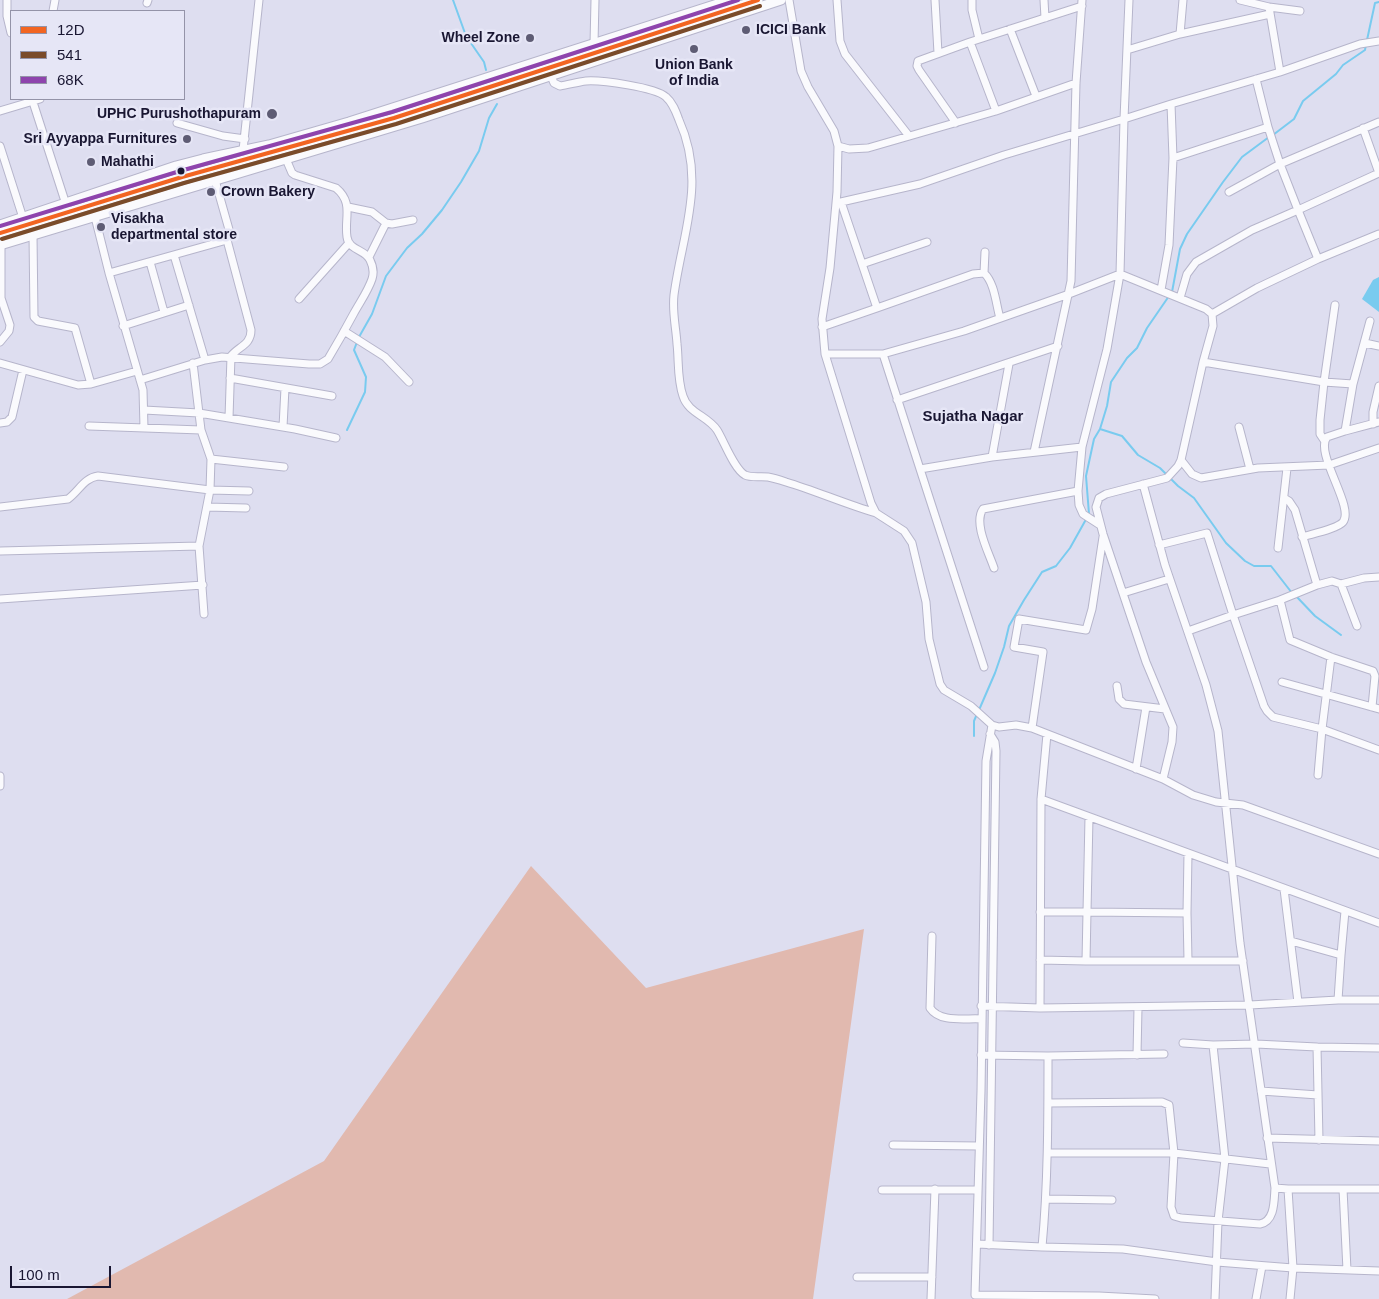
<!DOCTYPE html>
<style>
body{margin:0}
#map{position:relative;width:1379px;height:1299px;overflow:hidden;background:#dedef0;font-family:Helvetica,sans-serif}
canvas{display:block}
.legend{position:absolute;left:10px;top:10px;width:175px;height:90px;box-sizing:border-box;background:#e6e6f6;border:1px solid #9493a8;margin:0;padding:6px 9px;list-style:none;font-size:15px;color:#191632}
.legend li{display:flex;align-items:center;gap:10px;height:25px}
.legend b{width:25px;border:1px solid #9493a8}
.scale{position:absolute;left:10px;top:1266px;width:101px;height:22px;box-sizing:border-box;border:2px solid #191632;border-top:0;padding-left:6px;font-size:15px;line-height:18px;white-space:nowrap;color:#191632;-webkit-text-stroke:4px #e6e6f6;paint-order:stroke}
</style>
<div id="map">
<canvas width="1379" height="1299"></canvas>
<ul class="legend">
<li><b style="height:6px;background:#f26522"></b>12D</li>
<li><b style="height:6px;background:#7a4b2a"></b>541</li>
<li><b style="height:6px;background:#8e44ad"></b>68K</li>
</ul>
<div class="scale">100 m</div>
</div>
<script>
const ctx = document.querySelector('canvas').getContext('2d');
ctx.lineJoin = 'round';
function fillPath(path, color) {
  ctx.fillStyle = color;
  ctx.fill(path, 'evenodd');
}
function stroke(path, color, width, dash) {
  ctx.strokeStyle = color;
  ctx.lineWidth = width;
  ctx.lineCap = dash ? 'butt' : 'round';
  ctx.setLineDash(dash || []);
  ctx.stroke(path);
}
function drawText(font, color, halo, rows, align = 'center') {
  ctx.font = font + ' Helvetica,sans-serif';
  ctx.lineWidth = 5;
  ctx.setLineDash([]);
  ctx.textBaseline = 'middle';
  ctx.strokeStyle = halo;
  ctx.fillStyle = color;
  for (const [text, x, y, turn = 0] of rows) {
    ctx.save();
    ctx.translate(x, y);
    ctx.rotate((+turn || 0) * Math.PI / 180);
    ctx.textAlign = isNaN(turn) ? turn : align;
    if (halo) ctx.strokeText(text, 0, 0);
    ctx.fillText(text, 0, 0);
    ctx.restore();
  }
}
fillPath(new Path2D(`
 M531,866L646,988L864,929L813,1299H67L324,1161Z`), '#e1b9af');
fillPath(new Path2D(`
 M1379,277V312L1362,299L1373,280Z`), '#79cbef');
stroke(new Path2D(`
 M453,0L466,36L484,62L486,70
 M1367,40L1375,3L1379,2
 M1273,135L1294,119L1303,101L1336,74L1343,65L1365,50L1366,44
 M1172,292L1180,249L1187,234L1223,182L1242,157L1269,137
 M359,337L372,314L386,276L407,248L422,234L442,210L461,182L479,151L489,118L497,104
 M1100,429L1122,436L1138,455L1160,468L1178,486L1194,498L1226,543L1245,561L1254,566H1271L1292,593
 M347,430L365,392L366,377L354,350L357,342
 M1296,596L1315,616L1341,635
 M979,710L995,673L1004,647L1009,626L1024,600L1042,572L1056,566L1070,548L1089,514L1086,476L1094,439L1100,429L1107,406L1111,382L1127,358L1137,348L1147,328L1169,296
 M974,736V721L977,714`), '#79cbef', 2);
const minor = new Path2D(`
 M7,0V16L11,33
 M789,0L801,71L808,87L834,131L838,146L837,192L830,268L822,319L825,354
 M837,0L840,41L845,54L909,136
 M935,0L938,53
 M972,0V10L979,39
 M1044,0L1045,18
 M1129,0L1124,119L1171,104
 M1183,0L1180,34L1270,14
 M1240,0L1269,7L1300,11
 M147,3L148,0
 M53,11L55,0
 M1010,29L1036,96
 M970,42L996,111
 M594,44L595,0
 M1127,50L1180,34
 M1280,72L1360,44L1379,41
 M551,76L554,83L560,86C568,85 577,82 586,81C601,80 655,87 666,97C673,103 676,112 679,120C707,182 682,234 674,295C672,312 676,327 677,344C679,361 677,379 683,396C688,413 708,416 717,430C724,441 734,469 745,475C751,478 761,476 768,477C774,478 780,480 786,482C816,491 845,504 876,513
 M1256,79L1268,127
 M32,99L72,223
 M0,111L40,99
 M177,123L223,136L245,139
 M956,123L919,70L917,66L918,61L970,42L1082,6
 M1363,128L1379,173
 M0,146L23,218
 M838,146L849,149L868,148L996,111L1076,83
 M243,150L259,0
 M1229,192L1280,164L1379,122
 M841,202L920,184L1004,155L1124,119L1120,274L1107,349L1082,447L1078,491L1079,505L1083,514L1100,525
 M836,204L841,202L877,308L973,274L984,273C995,283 996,305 1000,318
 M348,207L372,212L386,223L392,224L413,220
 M95,217L109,273L143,390L144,428
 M33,235L34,317L38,321L75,328L91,384
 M227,240L251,330C251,345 239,346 231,356L229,418
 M174,255L205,360
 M369,257L386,223
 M1318,259L1298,210L1379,173
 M150,262L164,312
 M862,264L927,242
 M109,273L227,240L230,233L215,180
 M984,273L985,252
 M1161,290L1169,245L1173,158
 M1180,298L1187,274L1196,262L1252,230L1298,210L1280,164L1268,127L1173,158L1171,104L1280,72L1269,7
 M299,299L349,243
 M1212,314L1257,288L1318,259L1379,234
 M123,326L189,305
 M822,327L877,308
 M344,331L385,357L409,382
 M0,342L9,331L10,325L1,298V244
 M1365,343L1379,346
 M883,354L920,469L992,457L1082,447
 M1203,362L1324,382L1353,384L1345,431L1379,422
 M0,363L78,385L91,384L137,371
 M193,363L201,430L211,459L210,490L199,546L204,614
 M230,378L332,396
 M140,380L205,360L222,357L309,364H320L328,359C337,344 346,328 354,313C360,302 368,291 372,279C374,273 373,266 370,260C365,249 349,251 347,237C344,218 354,203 336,188L295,175L292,173L286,159
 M1353,384L1370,321
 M897,400L1058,346
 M144,410L199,413L295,429L336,438
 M0,423L7,422L12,417L23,370
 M1373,424V412L1379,386
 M89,426L201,430
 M283,427L285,388
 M1239,427L1250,469
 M1324,440L1320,434V420L1324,382L1335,305
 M1034,452L1071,281L1076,83L1082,0
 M992,457L1009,364
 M211,459L284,467
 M1181,460L1192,474L1201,478L1258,468L1329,465L1379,448
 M920,469L984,667
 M1284,498L1289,501L1295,510L1317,585L1280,600L1233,615L1264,706L1267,711L1273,717L1322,729L1379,750
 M0,507L68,499C79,491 84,478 98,476L210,490L249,491
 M207,507L246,508
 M1302,537C1311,534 1337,529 1343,522C1355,507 1314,453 1327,437L1345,431
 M1159,545L1207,533L1233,615L1188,631
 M1278,548L1287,468
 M0,551L199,546
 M994,568C989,553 973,523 983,509L1078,491
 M1341,584L1364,578L1379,577
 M1317,585L1332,581L1341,584L1357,626
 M1123,593L1169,579
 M0,599L203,585
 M1280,600L1290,640L1331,657L1373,671L1375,676L1372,707
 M1282,682L1379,709
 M1117,686L1119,699L1124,704L1165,709
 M992,725L986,761L981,1091L975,1295L1099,1296V1299
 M1032,728L1043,652L1014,647L1019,619L1086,630L1092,609L1103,537
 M1136,769L1146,707
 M1318,775L1322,729L1331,657
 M0,776V786
 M1163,779L1172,742L1173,727L1146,662L1103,534L1096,507L1099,498L1106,494L1167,478L1178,466L1181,460L1203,362L1213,326L1212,314L1206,309L1120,274L1069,294L964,331L883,354H825L871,503L876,513L904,531L912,543L926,602L929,639L940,684L944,690L971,706L992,725L999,727L1016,725L1032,728L1163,779L1193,795L1216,802L1243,805L1379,854
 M1041,799L1379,923
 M1188,853L1187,913L1188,960
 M1284,889L1298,1002
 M1040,912H1087L1089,817
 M932,936L930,1008C940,1023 965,1018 981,1019
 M1291,941L1341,955L1338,1000
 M1341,955L1345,911
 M1040,960L1086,961L1087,912L1187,913
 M1086,961H1243
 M981,1006L1040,1008L1041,799L1047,734
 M1040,1008L1250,1005L1338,1000H1379
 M1183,1043L1213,1045L1256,1044L1317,1047
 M1213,1045L1225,1159L1218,1221L1215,1299
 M981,1055L1048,1056L1164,1054
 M1137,1055L1138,1008
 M1261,1091L1318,1095
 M1048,1103L1162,1102L1169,1105L1174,1153L1171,1207L1174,1216L1181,1218L1260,1224C1275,1221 1274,1201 1275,1188L1240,943L1218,731L1206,685L1165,565L1143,484
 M1267,1138L1379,1141
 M1319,1140L1317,1047L1379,1048
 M893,1145L979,1146
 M1049,1153H1174L1270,1164
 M1275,1188L1288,1189L1293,1268L1379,1271
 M1288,1189H1343
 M882,1190H978
 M1047,1199L1112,1200
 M977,1244L1042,1247C1048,1183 1048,1120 1048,1056
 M989,1245L996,751L995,742L990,734
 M1042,1247L1123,1249L1217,1262L1293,1268L1290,1299
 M1347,1270L1343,1189H1379
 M857,1277H932
 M1099,1296L1155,1299
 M931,1299L935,1189
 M1256,1299L1262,1266`);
const major = new Path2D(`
 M0,225L176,166L203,159L269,145L349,122L730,0
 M0,233L182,177L394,118L758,0
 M0,245L422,118L781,0`);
stroke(minor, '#b6b5cb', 9);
stroke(major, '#b6b5cb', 11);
stroke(minor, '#fafafd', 7);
stroke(major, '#fafafd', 9);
stroke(new Path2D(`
 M0,233L182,177L394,118L758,0`), '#f26522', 4);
stroke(new Path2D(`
 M2,239L184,183L396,124L760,6`), '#7a4b2a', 4);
stroke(new Path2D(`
 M0,226L180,171L392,112L738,0`), '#8e44ad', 4);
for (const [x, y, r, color] of [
 [746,30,5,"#5e5c74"],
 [530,38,5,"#5e5c74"],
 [694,49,5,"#5e5c74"],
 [272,114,6,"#5e5c74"],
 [187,139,5,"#5e5c74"],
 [91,162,5,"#5e5c74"],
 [181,171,4.5,"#191632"],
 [211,192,5,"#5e5c74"],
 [101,227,5,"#5e5c74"]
]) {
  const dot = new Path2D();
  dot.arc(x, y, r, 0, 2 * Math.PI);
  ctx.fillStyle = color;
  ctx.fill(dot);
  stroke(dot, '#e6e6f6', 2);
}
drawText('bold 14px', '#191632', '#e6e6f6', [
 ["ICICI Bank",756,30],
 ["Wheel Zone",520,38,"right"],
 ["Union Bank",694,65,"center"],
 ["of India",694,81,"center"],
 ["UPHC Purushothapuram",261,114,"right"],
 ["Sri Ayyappa Furnitures",177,139,"right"],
 ["Mahathi",101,162],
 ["Crown Bakery",221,192],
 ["Visakha",111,219],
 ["departmental store",111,235]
], 'left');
drawText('bold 15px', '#191632', '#e6e6f6', [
 ["Sujatha Nagar",973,417]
]);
</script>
